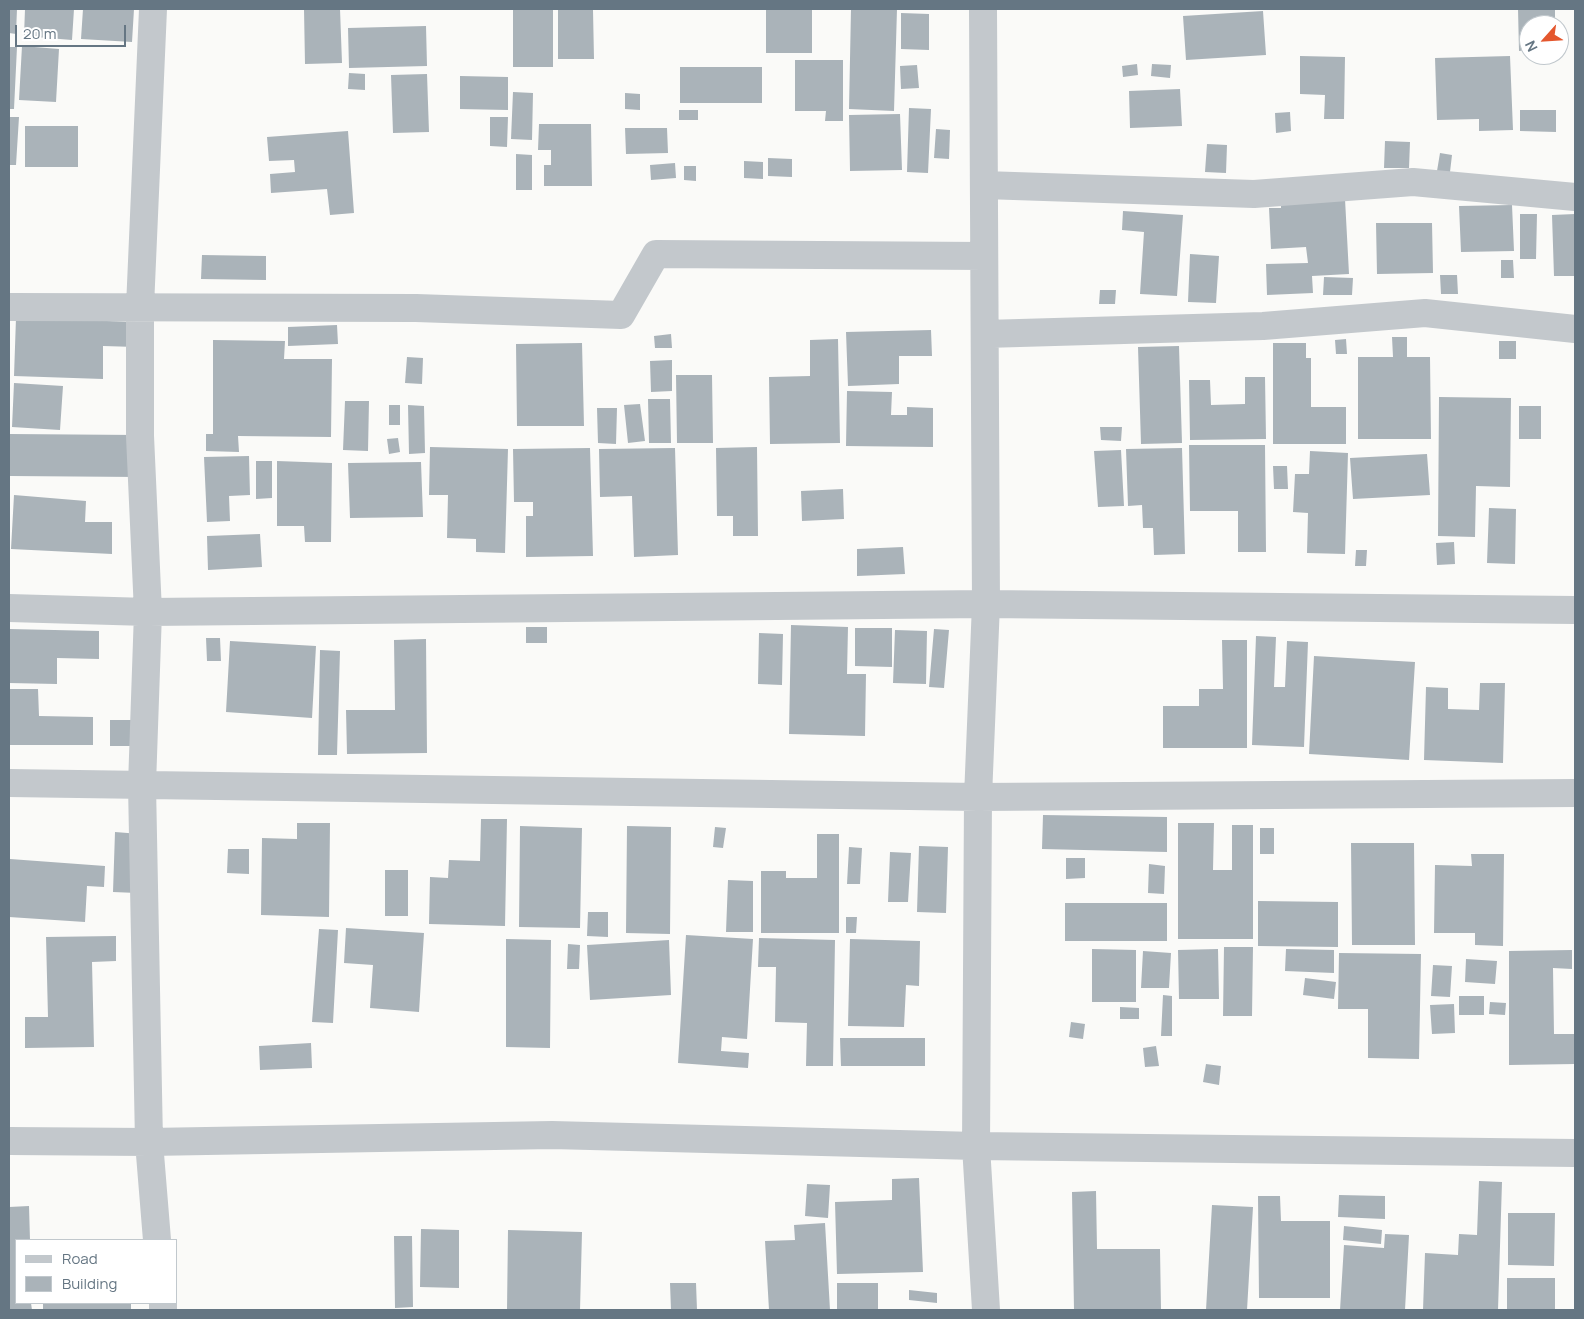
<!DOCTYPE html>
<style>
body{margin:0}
#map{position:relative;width:1584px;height:1319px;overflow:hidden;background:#fafaf8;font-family:Manrope,sans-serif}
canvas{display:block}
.frame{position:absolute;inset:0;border:10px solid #657683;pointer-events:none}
.legend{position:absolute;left:15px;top:1239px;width:162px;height:65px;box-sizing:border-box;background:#fff;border:1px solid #c1c8cd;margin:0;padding:6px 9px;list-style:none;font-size:15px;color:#657683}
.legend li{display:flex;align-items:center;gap:10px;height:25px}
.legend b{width:25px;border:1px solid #c1c8cd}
.north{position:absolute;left:1519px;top:15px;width:50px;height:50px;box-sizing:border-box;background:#fff;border:1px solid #c1c8cd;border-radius:50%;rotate:244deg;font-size:14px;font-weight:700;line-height:20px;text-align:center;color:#657683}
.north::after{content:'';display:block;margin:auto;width:18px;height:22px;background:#e4572e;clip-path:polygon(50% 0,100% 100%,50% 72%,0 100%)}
.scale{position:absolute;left:15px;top:25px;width:111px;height:22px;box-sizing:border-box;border:2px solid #657683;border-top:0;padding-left:6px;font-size:15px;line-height:18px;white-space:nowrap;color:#657683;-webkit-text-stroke:4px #fff;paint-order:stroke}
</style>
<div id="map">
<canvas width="1584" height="1319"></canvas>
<div class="frame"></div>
<ul class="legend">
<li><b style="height:6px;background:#c3c8cc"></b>Road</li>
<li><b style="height:14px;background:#aab3b9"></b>Building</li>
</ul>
<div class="north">N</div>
<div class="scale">20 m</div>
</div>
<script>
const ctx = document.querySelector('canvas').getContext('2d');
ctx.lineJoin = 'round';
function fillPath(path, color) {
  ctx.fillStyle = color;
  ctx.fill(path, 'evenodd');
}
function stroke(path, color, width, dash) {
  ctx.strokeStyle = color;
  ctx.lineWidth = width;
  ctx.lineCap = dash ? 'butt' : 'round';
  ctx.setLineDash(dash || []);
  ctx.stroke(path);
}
fillPath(new Path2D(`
 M9,9H17L16,34L9,33Z
 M25,9H74L72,40L24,36Z
 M83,9H134L132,42L81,39Z
 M304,9H340L342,63L305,64Z
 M513,9H553V67H513Z
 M766,9H812V53H766Z
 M851,9H897L894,111L849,109Z
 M1518,9H1555V25H1529V50L1519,51Z
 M558,10H593L594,59H558Z
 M1263,11L1266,55L1186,60L1183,16Z
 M901,13L929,14V50L901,49Z
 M426,26L427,66L349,68L348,28Z
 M22,46L59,49L56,102L19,100Z
 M9,47H17L14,109H9Z
 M1300,56L1345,57L1344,119H1324L1325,95L1300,94Z
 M1510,56L1513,130L1479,131V119L1437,120L1435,58Z
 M795,60H843V121H825L826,111H795Z
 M1137,64L1138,75L1123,77L1122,66Z
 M1152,64L1171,65L1170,78L1151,76Z
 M917,65L919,88L901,89L900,66Z
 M680,67H762V103H680Z
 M349,73L365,74V90L348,89Z
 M427,74L429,132L393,133L391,75Z
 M460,76L508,77V110L460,109Z
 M1180,89L1182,126L1130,128L1129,91Z
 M513,92L533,93L532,140L511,139Z
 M625,93L640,94V110L625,109Z
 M909,108L931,109L928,173L907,172Z
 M679,110H698V120H679Z
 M1520,110H1556V132L1520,131Z
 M1290,112L1291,131L1276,133L1275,113Z
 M900,114L902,170L850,171L849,115Z
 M9,117H19L16,165H9Z
 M490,117H508L507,147L490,146Z
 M539,124H591L592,186H544V165H551V150H538Z
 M25,126H78V167H25Z
 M625,128H667L668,153L626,154Z
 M936,129L950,130L949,159L934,158Z
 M348,131L354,213L330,215L327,189L271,193L270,174L295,172L294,160L269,161L267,137Z
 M1385,141L1410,142L1409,168H1384Z
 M1207,144L1227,145L1226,173L1205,172Z
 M1440,153L1452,155L1450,172L1437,171Z
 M516,154L532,155V190H516Z
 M768,158L792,159V177L768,176Z
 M744,161L763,162V179L744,178Z
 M675,163L676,178L651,180L650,165Z
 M684,166H696V181L684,180Z
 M1345,199L1349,274L1312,276L1313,293L1267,295L1266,264L1308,263L1306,247L1271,249L1269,208H1281V202Z
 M1512,205L1514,251L1461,252L1459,206Z
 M1123,211L1183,215L1177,296L1140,294L1144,232L1122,230Z
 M1520,214H1537L1536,259H1520Z
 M1575,214V276H1554L1552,215Z
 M1376,223H1432L1433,273L1377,274Z
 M1190,254L1219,256L1216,303L1188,302Z
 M202,255L266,256V280L201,279Z
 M1501,260H1513L1514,278H1501Z
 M1440,275H1457L1458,294H1441Z
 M1324,277L1353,278L1352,295H1323Z
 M1100,290H1116L1115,304H1099Z
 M16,318L137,322L136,347L103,346V379L14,376Z
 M337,325L338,344L288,346V327Z
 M931,330L932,356H899V384L848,386L846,332Z
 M671,334L672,348H655L654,336Z
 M1392,337H1407V357H1430L1431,439H1358V357H1393Z
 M838,339L840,443L770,444L769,377L810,376V340Z
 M1346,339L1347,354H1336L1335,340Z
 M213,340L285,341L284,359H332L331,437L238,436L239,452L206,451V434H213Z
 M1499,341H1516V359H1499Z
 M582,343L584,426H517L516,344Z
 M1273,343H1306V358H1311V407H1346V444H1273Z
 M1179,346L1182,443L1141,444L1138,347Z
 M407,357L423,358L422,384L405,383Z
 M672,360V391L651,392L650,361Z
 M676,375H712L713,443H677Z
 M1245,377H1265L1266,439L1190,440L1189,380H1210L1211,405L1245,404Z
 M14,383L63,386L60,430L12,427Z
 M847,391L892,392L891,415H907V407L933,408V447L846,446Z
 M1439,397L1511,398L1510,487L1476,486L1475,537L1438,536Z
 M648,399H670L671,443H649Z
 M345,401H369L368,451L343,450Z
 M640,404L645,441L628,443L624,405Z
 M389,405H400V425H389Z
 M408,405L424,406L425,453L409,454Z
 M1519,406H1541V439H1519Z
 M597,408H617L616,444L598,443Z
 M1100,427H1122L1121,441L1101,440Z
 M10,434L138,435V477L10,476Z
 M398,438L400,452L389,454L387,439Z
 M1189,445H1265L1266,552H1238V511H1190Z
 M430,447L508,449L505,553L476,552V539L447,538L448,495H429Z
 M757,447L758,536H733V516H717L716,448Z
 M590,448L593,556L526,557V516H533V502H514L513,449Z
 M675,448L678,555L634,557L632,496L600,497L599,449Z
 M1182,448L1185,554L1154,555L1153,528H1143L1142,505L1128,506L1126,449Z
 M1121,450L1124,506L1098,507L1094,451Z
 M1310,451L1348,453L1345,554L1307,553L1308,513L1293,512L1295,474H1309Z
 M1427,454L1430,495L1353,499L1350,458Z
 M249,456L250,495L229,496L230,521L207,522L204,457Z
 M256,461H272V498L256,499Z
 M277,461L332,463L331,542H305L304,526H277Z
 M421,462L423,517L350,518L348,463Z
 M1273,466H1287L1288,489H1274Z
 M843,489L844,519L802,521L801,491Z
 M14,495L86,501L85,522H112V554L11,549Z
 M1489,508L1516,509L1515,564L1487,563Z
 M260,534L262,567L208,570L207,536Z
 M1454,542L1455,564L1437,565L1436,543Z
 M903,547L905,574L857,576V549Z
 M1356,550H1367L1366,566H1355Z
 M791,625L848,627L847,674H866L865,736L789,734Z
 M526,627H547V643H526Z
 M855,628H892V667L855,666Z
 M9,629L99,631V659L57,658V684L9,683Z
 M934,629L949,630L944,688L929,687Z
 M895,630L927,631L926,684L893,683Z
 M759,633L783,634L782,685L758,684Z
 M1256,636L1276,637L1274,687H1285L1287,641L1308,642L1304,747L1252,745Z
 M206,638H220L221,661H207Z
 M426,639L427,753L347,754L346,710H395L394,640Z
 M1222,640H1247V748H1163V706H1199V689H1223Z
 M230,641L316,646L312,718L226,712Z
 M320,650L340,651L337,755H318Z
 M1314,656L1415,662L1409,760L1309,754Z
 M1480,683H1505L1503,763L1424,760L1426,687L1448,688V709L1479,710Z
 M9,689H38L39,716L93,717V745H9Z
 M110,720H138L139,746H110Z
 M1043,815L1167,817V852L1042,849Z
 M481,819H507L505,926L429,924L430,877L448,878L449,860L480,861Z
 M297,823H330L329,917L261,915L262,838L297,839Z
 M1178,823H1214L1213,870H1232V825H1253V939H1178Z
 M520,826L582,828L580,928L519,927Z
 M627,826L671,827L670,934L626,933Z
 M715,827L726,828L723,848L713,847Z
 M1260,828H1274V854H1260Z
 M115,832L140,834L137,893L113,892Z
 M817,834H839V933H761V871H786V878H817Z
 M1351,843H1414L1415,945H1352Z
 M919,846L948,847L946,913L917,912Z
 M849,847L862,848L860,884H847Z
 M228,849H249V874L227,873Z
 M890,852L911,853L908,902H888Z
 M1471,854H1504L1503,946L1475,945V933H1434L1435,865L1472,866Z
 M1066,858H1085V878L1066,879Z
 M10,859L105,866L104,887L87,886L85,922L9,917Z
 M1149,864L1165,866L1164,894L1148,893Z
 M385,870H408V916H385Z
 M728,880L753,881V932H726Z
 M1258,901L1338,902V947L1258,946Z
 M1065,903H1167V941H1065Z
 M588,912H608V937L587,936Z
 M846,917H857L856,933H846Z
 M346,928L424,933L419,1012L370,1008L373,965L344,963Z
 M319,929L338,930L333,1023L312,1022Z
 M686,935L753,939L747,1039L722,1037L721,1051L749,1053L748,1068L678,1063Z
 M116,936V961L92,962L94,1047L25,1048V1017H48L46,937Z
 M759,938L835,940L833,1066H806L807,1023L775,1022L776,967H758Z
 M506,939L551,940L550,1048L506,1047Z
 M850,939L920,941L919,986L906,985L904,1027L848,1026Z
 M669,940L671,995L590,1000L587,945Z
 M568,944L580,945L579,969H567Z
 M1224,947H1253L1252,1016H1223Z
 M1092,949L1136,950V1002H1092Z
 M1218,949L1219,999H1179L1178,950Z
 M1286,949L1334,950V973L1285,971Z
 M1572,950V969L1553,968L1554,1034H1575V1064L1509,1065V951Z
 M1143,951L1171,953L1169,988H1141Z
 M1339,953L1421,954L1419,1059L1368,1058V1009H1338Z
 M1466,959L1497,961L1495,984L1465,982Z
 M1433,965L1452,966L1450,997L1431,996Z
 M1305,978L1336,982L1334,999L1303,995Z
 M1163,995L1172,996V1036H1161Z
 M1459,996H1484V1015H1459Z
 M1490,1002L1506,1003L1505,1015L1489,1014Z
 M1454,1004L1455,1033L1432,1034L1430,1005Z
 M1120,1007L1139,1008V1019H1120Z
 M1071,1022L1085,1024L1083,1039L1069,1037Z
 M840,1038H925V1066H841Z
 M311,1043L312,1068L260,1070L259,1046Z
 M1156,1046L1159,1066L1145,1067L1143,1048Z
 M1206,1064L1221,1066L1219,1085L1203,1082Z
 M919,1178L923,1272L837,1274L835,1202L892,1200V1179Z
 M1479,1181L1502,1182L1498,1310H1423L1425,1253L1458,1255L1459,1234L1477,1235Z
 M807,1184L830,1185L828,1218L805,1216Z
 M1096,1191L1097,1249H1160L1161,1310H1074L1072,1192Z
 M1339,1195L1385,1196V1219L1338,1217Z
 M1258,1196H1280L1281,1221H1330V1298H1259Z
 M1212,1205L1253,1207L1247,1310H1206Z
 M29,1206L30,1240H16V1303H31L32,1310H9V1207Z
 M1508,1213H1555L1554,1266L1508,1265Z
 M825,1223L830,1310H769L765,1241L795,1240L794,1225Z
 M1344,1226L1382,1230L1381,1244L1343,1240Z
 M421,1229L459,1230V1288L420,1287Z
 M508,1230L582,1232L580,1310H507Z
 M1385,1234L1409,1235L1405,1310H1340L1344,1245L1384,1248Z
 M394,1236H412L413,1307L395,1308Z
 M1507,1278H1555V1310H1507Z
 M670,1283H696L697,1310H671Z
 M837,1283H878V1310H837Z
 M909,1290L937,1293V1303L909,1300Z
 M43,1303H131V1310H43Z`), '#aab3b9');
stroke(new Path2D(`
 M153,9L140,307V436L148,612L142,785L149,1142L157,1240
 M983,9L986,604L978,797L976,1146L986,1310
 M984,185L1254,194L1413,182L1575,197
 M9,307L416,308L621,315L656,254L984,256
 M985,334L1263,326L1425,313L1575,329
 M9,608L148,612L986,604L1575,610
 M9,783L978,797L1575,793
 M9,1141L149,1142L552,1135L976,1146L1575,1153
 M163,1303V1310`), '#c3c8cc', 28);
</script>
